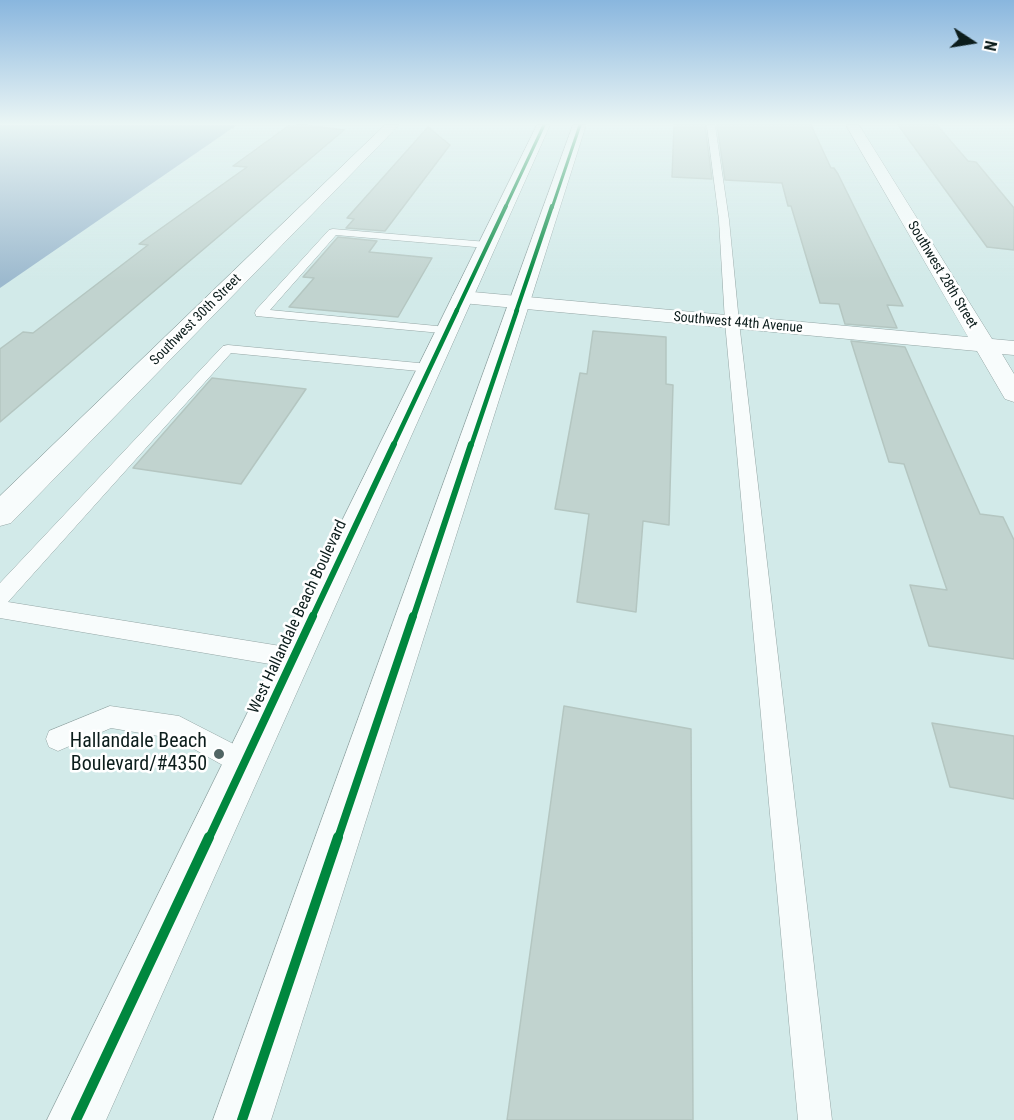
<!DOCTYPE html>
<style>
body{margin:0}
#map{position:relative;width:1014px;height:1120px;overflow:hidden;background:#d2eae9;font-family:"Roboto Condensed",sans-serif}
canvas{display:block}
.north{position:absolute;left:942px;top:12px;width:60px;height:60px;-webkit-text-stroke:4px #fff;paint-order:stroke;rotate:102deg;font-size:16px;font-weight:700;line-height:24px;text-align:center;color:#0c1d1c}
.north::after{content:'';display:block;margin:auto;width:21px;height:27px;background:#0c1d1c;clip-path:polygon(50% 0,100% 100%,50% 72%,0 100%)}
</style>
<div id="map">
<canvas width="1014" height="1120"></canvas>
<div class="north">N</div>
</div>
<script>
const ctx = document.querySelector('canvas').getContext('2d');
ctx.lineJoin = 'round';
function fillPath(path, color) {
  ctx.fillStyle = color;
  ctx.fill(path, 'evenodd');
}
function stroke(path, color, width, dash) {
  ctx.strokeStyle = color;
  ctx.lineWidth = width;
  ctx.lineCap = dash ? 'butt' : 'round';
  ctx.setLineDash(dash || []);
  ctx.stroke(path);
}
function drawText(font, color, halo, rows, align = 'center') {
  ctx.font = font + ' "Roboto Condensed",sans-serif';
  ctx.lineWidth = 5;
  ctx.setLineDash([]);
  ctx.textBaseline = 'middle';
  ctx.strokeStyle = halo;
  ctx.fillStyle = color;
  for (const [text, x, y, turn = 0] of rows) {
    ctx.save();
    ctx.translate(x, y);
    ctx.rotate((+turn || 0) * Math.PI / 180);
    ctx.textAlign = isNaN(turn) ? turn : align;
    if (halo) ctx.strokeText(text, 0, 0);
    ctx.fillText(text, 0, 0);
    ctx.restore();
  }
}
fillPath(new Path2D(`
 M0,125H237L0,288Z`), '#9cb9ce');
const building = new Path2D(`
 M304,125L344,130L0,422V349L23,332L33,333L148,245L139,244L247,167L233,166L288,126Z
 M674,125H705L712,179L672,177Z
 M717,125H811L831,168H834L838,174L903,306L887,305L897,328L845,324L839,304L820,303L791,206H788L782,183L725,180Z
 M898,125H937L968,161L976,162L1014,208V250L987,247Z
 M428,127L450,145L385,231L346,228L354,219L347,218Z
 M338,237L377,241L369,252L432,258L398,317L289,307L314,278L303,277Z
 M593,331L666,337V384L673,385L669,525L643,521L636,612L577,602L589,514L555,509L580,373L587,374Z
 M851,341L905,347L980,514L1003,517L1014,540V659L929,646L910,585L947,590L904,464L889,462Z
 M212,378L306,389L241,484L133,468Z
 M564,706L691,729L693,1120H507Z
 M932,723L1014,736V799L950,787Z`);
fillPath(building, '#c1d3cf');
stroke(building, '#b4c6c1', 1.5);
const service = new Path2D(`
 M707,125H715L729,220L739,322L832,1120H798L725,322L719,220Z
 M333,229L487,242L492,245L487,248L336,235L270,310L447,327L454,331L452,334L256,316L255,313L256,310L329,230Z
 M228,345L429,364L436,368L429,372L231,353L8,602L293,648L301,651L304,658L301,665L293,668L0,618V583L223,346Z
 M110,706L179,716L253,754L256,763L253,772L244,775L235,772L176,739L111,728L58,751L49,747L46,739L49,731Z`);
const minor = new Path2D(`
 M385,125H399L11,523L0,526V496Z
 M846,125H859L992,339L1014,341V355L1002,354L1014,374V402L1005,399L977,351L462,303L455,301L452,297L455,293L462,291L968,337Z`);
const primary = new Path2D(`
 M537,125H550L106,1120H47Z
 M573,125H586L271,1120H213Z`);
stroke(service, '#94a6a5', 1);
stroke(minor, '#94a6a5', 1);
stroke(primary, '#94a6a5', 1);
fillPath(service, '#f8fcfc');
fillPath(minor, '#f8fcfc');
fillPath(primary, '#f8fcfc');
stroke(new Path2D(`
 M505,208L544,125
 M552,208L580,125`), '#00873e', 3);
stroke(new Path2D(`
 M456,312L506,206
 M516,312L552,206`), '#00873e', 4);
stroke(new Path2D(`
 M393,446L457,310
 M471,446L517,310`), '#00873e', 4.5);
stroke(new Path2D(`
 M312,618L394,444
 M413,618L471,444`), '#00873e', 6);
stroke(new Path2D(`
 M209,838L313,616
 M338,838L413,616`), '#00873e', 8);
stroke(new Path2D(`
 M76,1120L209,837
 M242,1120L338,837`), '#00873e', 10);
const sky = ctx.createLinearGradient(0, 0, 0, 282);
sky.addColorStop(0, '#89b6de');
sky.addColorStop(0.44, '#ebf6f5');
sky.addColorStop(1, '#ebf6f500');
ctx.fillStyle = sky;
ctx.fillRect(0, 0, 1014, 282);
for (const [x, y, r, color] of [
 [219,754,6,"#516564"]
]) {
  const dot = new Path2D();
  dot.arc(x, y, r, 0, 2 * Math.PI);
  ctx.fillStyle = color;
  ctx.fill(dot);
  stroke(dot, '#fff', 2);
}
drawText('14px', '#0c1d1c', '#fff', [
 ["Southwest 28th Street",942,275,59],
 ["Southwest 30th Street",196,320,-45],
 ["Southwest 44th Avenue",738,323,5]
]);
drawText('16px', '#0c1d1c', '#fff', [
 ["West Hallandale Beach Boulevard",298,617,-65]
]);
drawText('20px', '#0c1d1c', '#fff', [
 ["Hallandale Beach",207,742],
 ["Boulevard/#4350",207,765]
], 'right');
</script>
